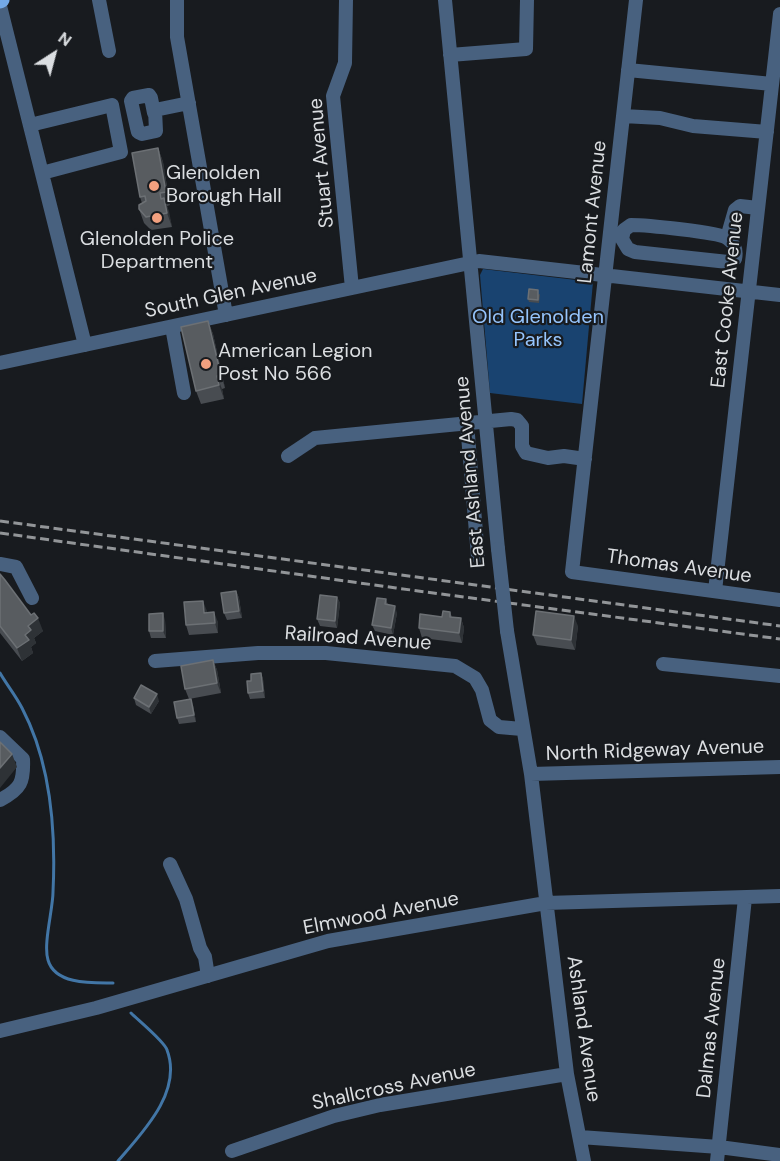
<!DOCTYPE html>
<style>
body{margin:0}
#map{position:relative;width:780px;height:1161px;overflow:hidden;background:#181b1f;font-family:"DM Sans",sans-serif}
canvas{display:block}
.north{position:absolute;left:24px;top:24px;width:60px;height:60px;-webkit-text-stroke:4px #181b1f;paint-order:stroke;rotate:36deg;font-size:16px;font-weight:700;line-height:24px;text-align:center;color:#dbdee1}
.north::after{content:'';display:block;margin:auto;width:21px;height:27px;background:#dbdee1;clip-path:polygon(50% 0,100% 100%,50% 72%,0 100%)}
</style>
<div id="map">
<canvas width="780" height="1161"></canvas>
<div class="north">N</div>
</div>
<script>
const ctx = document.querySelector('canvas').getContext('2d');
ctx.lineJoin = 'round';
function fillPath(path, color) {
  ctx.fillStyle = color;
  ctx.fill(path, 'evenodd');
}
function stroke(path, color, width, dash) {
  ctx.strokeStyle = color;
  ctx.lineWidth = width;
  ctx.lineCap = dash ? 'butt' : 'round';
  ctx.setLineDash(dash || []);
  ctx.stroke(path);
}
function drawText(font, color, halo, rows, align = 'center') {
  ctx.font = font + ' "DM Sans",sans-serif';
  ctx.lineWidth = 4.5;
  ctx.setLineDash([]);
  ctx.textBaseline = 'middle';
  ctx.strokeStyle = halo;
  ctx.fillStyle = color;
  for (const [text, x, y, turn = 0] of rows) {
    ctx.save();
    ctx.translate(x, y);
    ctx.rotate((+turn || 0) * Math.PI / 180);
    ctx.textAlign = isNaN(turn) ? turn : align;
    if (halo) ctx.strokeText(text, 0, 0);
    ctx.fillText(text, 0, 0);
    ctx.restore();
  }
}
fillPath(new Path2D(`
 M483,269L593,282L582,404L490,393L480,275Z`), '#194370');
stroke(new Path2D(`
 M0,673C7,685 16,696 22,708C51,763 56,831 53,892C53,909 43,944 48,960C55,985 93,983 113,983
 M118,1161C142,1133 183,1092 167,1050C165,1042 138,1020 131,1013`), '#4276a6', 3);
stroke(new Path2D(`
 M99,0L109,51
 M177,0V37L226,315
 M346,0L345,63L333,96L352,288
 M445,0L498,549
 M636,0L572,572L780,600
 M0,6L85,345
 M450,55L526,49L527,0
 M628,70L772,84
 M154,113L151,98L149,95L133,98L131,101L137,128L138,132L142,134L156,131L155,110L189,103
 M623,116L660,118L693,126L767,132
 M30,125L112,105L121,152L42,173
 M631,225C645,225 718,232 727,238C735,244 737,250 735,259L728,262L635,252L628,249L622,239L624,230Z
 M727,238L735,210L740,206L758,208
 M172,327L184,393
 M0,363L479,261L780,295
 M467,423L478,557
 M288,456L315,438L511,419L517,420L522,426V446L526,453L548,458L564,456L585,459
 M0,564L16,567L32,598
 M715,591L780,14
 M507,631L531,774L567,1074L584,1161
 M155,661L258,653H326L455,666L475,678L482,690L490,720L499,727L522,729
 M663,664L780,676
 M0,737L23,759C24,782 21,789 0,800
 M531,774L780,767
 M170,864L186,899L200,948L205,957L208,976
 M0,1031L96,1008L328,941L546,903L780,896
 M580,1137L719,1147L780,1155
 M232,1151L334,1116L380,1105L567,1074
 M717,1161L745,898`), '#48617f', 14);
stroke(new Path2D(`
 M0,1L2,0`), '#73a9e7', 15);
stroke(new Path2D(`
 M0,521L780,626
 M0,533L396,588L780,639`), '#929598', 3, [9, 4.5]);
stroke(new Path2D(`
 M498,549L507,631`), '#48617f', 14);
fillPath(new Path2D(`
 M158,148L163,162L170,205L167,206L172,227L151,230L144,223L139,209L142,203L140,197Z
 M540,294L539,303L529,302L528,299Z
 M208,321L213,334L225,388L222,389L224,399L201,404L196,391Z
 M0,574L43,631L34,638L36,643L31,647L33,653L22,661L0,633Z
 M236,591L239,598L242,618L227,620L224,613Z
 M337,597L340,603L337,628L320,626L317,619Z
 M386,599L388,605L397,613L393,635L375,631L372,625Z
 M207,611V613L218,622V633L189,635L186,625Z
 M450,612L452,617L461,618L464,628L462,643L422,638L419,628L442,617Z
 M165,620L166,638H151L149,631Z
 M578,626L575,650L537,645L533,635Z
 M213,660L217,670L221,693L189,699L185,689Z
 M261,673L263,679L265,698L250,699L248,693L251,681Z
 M134,698L159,701L151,714L136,705Z
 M193,705L196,722L179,724L177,718Z`), '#484c51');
fillPath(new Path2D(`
 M158,148L163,162L170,205L166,192Z
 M164,198L169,211L172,227L167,213Z
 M208,321L213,334L225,388L221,375Z
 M217,376L222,389L224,399L219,385Z
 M236,591L239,598L242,618L239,611Z
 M337,597L340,603L337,628L335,621Z
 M203,601L207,611L208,623L204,613Z
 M395,606L397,613L393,635L391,628Z
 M214,612L218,622V633L215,623Z
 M163,613L165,620L166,638L163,631Z
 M574,616L578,626L575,650L571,640Z
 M38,618L43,631L34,638L36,643L31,647L33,653L22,661L17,648L25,635L28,626Z
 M461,618L464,628L462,643L459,633Z
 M213,660L217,670L221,693L217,683Z
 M261,673L263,679L265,698L263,691Z
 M157,694L159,701L151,714L149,707Z
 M191,699L193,705L196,722L194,715Z
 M12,754L17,767L0,788V768Z`), '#2e3236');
const building = new Path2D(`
 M158,148L166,192L160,193L161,199L164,198L167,213L146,217L139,209V205L146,201L145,196L140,197L132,153Z
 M529,289L538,290V300L528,299Z
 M208,321L221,375L217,376L219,385L196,391L181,327Z
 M0,574L5,580L31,615L34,613L38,618L28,626L31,630L25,635L29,640L17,648L0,626Z
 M236,591L239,611L224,613L221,593Z
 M320,595L337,597L335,621L317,619Z
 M377,598L386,599L385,604L395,606L391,628L372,625Z
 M203,601L204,613L214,612L215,623L186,625L184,602Z
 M443,611L450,612V617L461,618L459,633L419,628L420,614L442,617Z
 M536,611L574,616L571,640L533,635Z
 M163,613V631H149V614Z
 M213,660L217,683L185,689L181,666Z
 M261,673L263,691L248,693L247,681H251V674Z
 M141,685L157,694L149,707L134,698Z
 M191,699L194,715L177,718L174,702Z
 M0,742L12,754L0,768Z`);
fillPath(building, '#585c60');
stroke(building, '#6c7074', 1.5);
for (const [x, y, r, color] of [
 [154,186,6,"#f2a07f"],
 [157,218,6,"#f2a07f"],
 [206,364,6,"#f2a07f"]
]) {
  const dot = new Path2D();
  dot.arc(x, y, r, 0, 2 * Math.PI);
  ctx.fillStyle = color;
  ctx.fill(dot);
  stroke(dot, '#181b1f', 2);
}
drawText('20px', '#dbdee1', '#181b1f', [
 ["Stuart Avenue",322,163,-95],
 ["Lamont Avenue",593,212,-84],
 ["South Glen Avenue",231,294,-12],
 ["East Cooke Avenue",728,300,-84],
 ["East Ashland Avenue",471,472,-95],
 ["Thomas Avenue",679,567,8],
 ["Railroad Avenue",358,639,4],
 ["North Ridgeway Avenue",655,751,-2],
 ["Elmwood Avenue",381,914,-11],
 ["Dalmas Avenue",712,1028,-84],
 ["Ashland Avenue",583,1029,82],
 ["Shallcross Avenue",394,1087,-12]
]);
drawText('20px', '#dbdee1', '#181b1f', [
 ["Glenolden",166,174],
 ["Borough Hall",166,197],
 ["Glenolden Police",157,240,"center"],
 ["Department",157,263,"center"],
 ["American Legion",218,352],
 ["Post No 566",218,375]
], 'left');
drawText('20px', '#95c4fc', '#181b1f', [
 ["Old Glenolden",538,318],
 ["Parks",538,341]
]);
</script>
